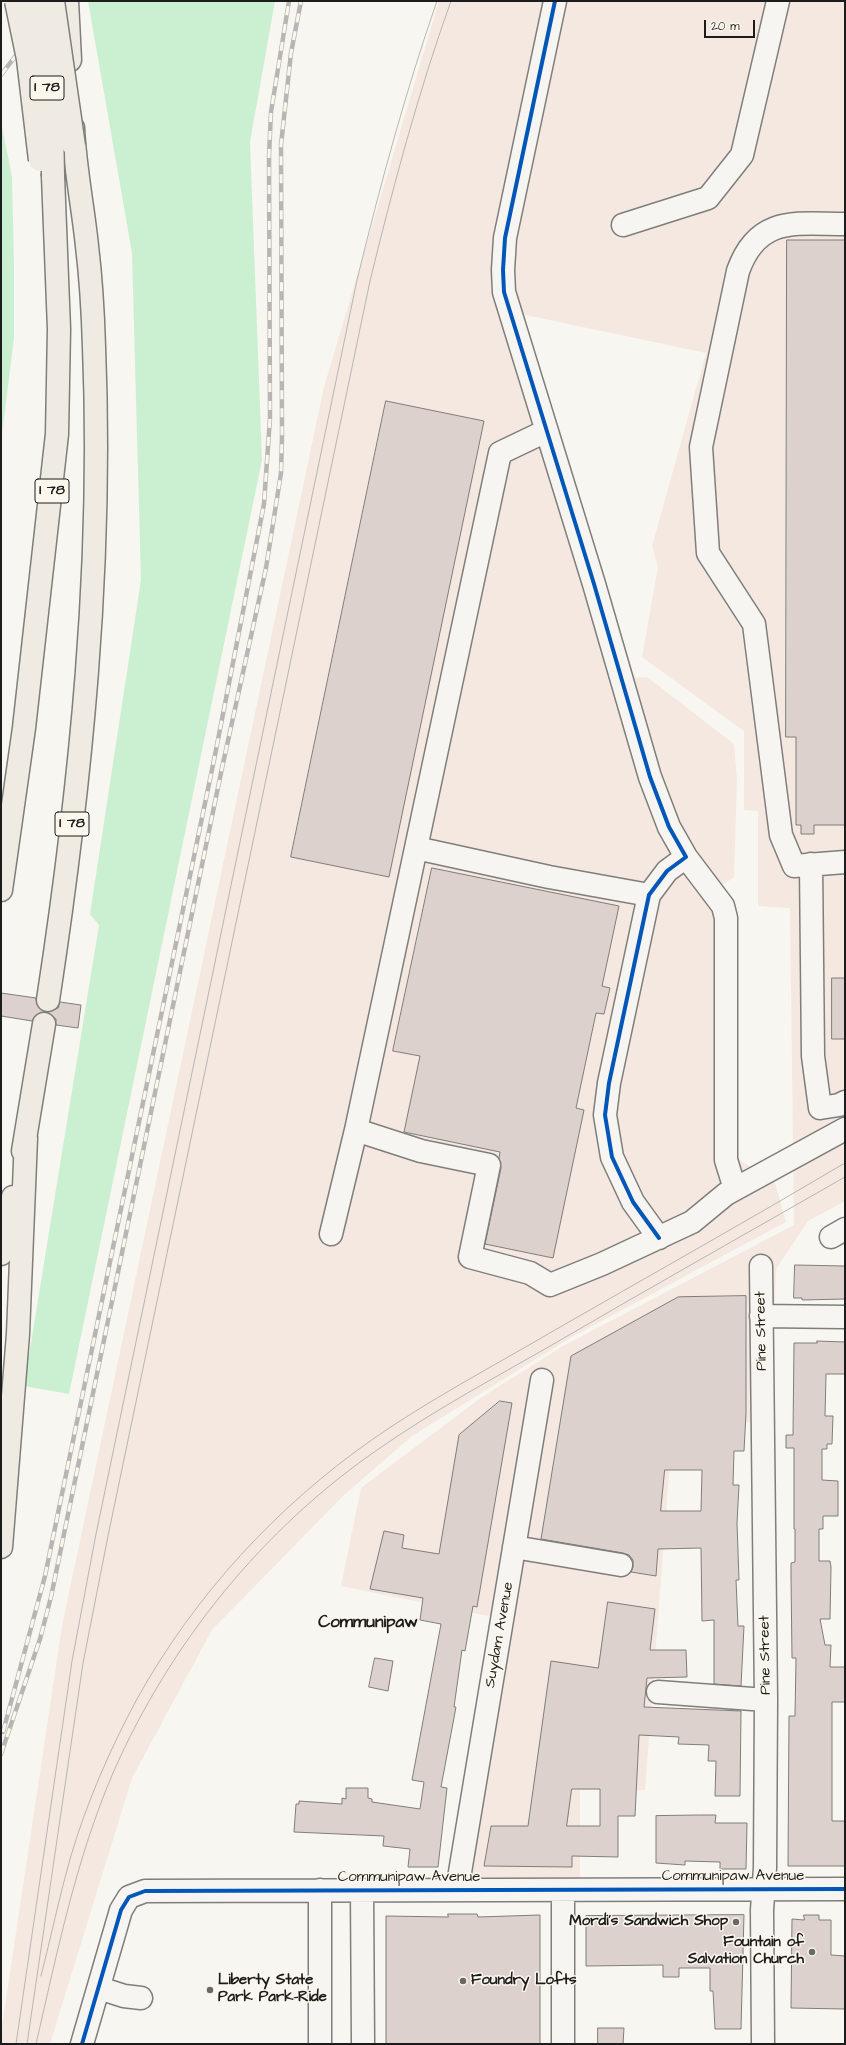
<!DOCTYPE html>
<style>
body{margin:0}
#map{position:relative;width:846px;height:2045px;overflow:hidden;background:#f8f6f0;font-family:"Architects Daughter",sans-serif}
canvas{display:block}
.frame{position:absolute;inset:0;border:2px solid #1c1c1c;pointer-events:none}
.scale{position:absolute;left:704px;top:20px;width:51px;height:18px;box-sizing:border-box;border:2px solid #1c1c1c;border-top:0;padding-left:5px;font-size:12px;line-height:14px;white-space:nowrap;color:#1c1c1c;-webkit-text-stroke:3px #fbf7ec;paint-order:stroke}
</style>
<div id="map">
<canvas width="846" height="2045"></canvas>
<div class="frame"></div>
<div class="scale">20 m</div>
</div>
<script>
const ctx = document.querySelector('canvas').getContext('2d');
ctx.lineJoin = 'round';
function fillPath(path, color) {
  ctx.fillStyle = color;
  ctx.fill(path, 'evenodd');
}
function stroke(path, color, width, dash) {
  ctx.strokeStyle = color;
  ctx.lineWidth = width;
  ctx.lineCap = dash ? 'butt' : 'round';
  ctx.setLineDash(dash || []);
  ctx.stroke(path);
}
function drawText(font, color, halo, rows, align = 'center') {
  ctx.font = font + ' "Architects Daughter",sans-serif';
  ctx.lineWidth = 3;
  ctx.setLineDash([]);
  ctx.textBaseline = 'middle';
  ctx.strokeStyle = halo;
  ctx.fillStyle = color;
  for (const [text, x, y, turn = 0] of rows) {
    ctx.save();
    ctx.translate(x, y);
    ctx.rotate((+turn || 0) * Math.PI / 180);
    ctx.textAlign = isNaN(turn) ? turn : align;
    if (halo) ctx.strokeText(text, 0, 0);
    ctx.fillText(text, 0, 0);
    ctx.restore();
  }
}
fillPath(new Path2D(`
 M439,1H555L510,252L563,1H845V1201L808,1221L776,1269L770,1422L673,1421L645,1790H580V1879H463L503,1619L341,1586L361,1488L482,1397L563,1346L794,1225L790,908L758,906V811L744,810V731L642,657L658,567L652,546L706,353L521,314L514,285L520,319L635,678L647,677L734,744L737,780L734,877L722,885L734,913L735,1151L742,1162L751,1167L768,1158L786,1222L570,1338L412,1436L343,1496L212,1630L132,1778L50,2044H1V2033L62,1626L324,387Z`), '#f4e8e0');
fillPath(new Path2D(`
 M88,1H275L250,142L262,460L69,1394L24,1386L99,925L90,914L141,580L132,253Z
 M1,122L12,177L14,264V338L1,442Z`), '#caf0d1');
const building = new Path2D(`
 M787,240H845V825H814V834H801V825H796V737H786Z
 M386,401L484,421L389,877L291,857Z
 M432,868L619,906L602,986L610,988L604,1014L596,1013L576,1108L584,1110L553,1258L485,1244L501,1168L499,1158L500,1152L404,1132L420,1056L393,1051Z
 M832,978H845V1039H832Z
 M1,993L36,998L37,1005L45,1012L35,1016L32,1021L1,1016Z
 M60,1002L81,1005L78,1028L56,1025V1019L47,1012L58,1008Z
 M795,1265L845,1266V1299L802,1300V1298H794Z
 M746,1296V1413L744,1451H734L733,1485H739L737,1523L739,1580H736L738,1626H744L741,1686L714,1684V1620L702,1621L701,1548L658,1549L656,1576L631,1572L633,1567V1560L629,1555L623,1553L541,1539L571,1356L678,1297ZM665,1470H702L701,1511H661Z
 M817,1341L845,1342V1374H826L825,1416H833L832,1444H827V1449H822V1480L838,1481V1516H823V1529H819V1561H830L831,1567L830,1619H820L825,1645H831L830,1667H845V1702H832V1821H845V1866H788L789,1716H795L796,1658H792L791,1576V1563L795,1562V1529H794V1448H786V1435H793L794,1343H817Z
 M500,1401L512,1403L477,1607L473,1606L465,1651L462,1650L454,1707H456L441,1787L447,1788L438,1867H408L410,1849L383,1846L384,1836L294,1832L296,1804H299V1801L342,1804V1798L346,1799V1788H368V1798L372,1799V1802L420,1809L424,1782L412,1780L441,1624L420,1620L423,1598L370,1589L384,1531L404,1535L402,1548L439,1554L459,1435Z
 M608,1602L655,1609L650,1650H686L687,1677L647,1678L644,1707L741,1711L740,1796H715L716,1761H708L709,1745L678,1744L679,1737L639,1735L635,1816H618V1857L572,1856V1867L484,1866L491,1826H528L551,1661L598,1668ZM572,1789H600V1826H567Z
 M375,1658L393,1661L388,1691L369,1687Z
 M700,1815H716L715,1823H747L746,1869H720V1862L685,1861V1865L656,1863V1816Z
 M448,1914H477L478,1917L540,1915V2044H386V1916L448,1917Z
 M744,1915L741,2029H715L713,1991H710V1968H679V1977H663V1965L586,1966V1916Z
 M804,1915H819V1920H831V1955L845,1956V2009L791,2008L792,1919L804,1920Z
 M598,2028H624L623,2044H598Z`);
fillPath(building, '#dcd1cc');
stroke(building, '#7f7e7b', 1);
const minor = new Path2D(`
 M555,1L505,238L503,270L504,292L594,584L650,777L669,827L686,857L667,871L649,895L609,1083L605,1115L612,1157L633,1202L659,1238
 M845,224C796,224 758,215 738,271L701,447L708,553L754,624L781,835L794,866L845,862
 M623,225L708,198L742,155L778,1
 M416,848L500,453L546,431
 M686,857L723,906L726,918V1160L735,1189
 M811,864L813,1056L820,1108L839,1105L845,1102
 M649,895L549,877L416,848L356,1130L421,1151L489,1165L470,1257L530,1273L550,1285L602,1264L692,1222L726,1194L845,1129
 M331,1234L356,1130
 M831,1237L845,1229
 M761,1266L766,1700L765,1868L762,1910L763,2044
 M761,1316L845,1317
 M514,1547L621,1565
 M658,1692L766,1700
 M320,1890V2044
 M362,1890L363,2044
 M457,1890L542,1380
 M563,1890V2044
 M99,1988L124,1996L141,1998
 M82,2044L121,1910L129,1897L145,1891L845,1889`);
const highway = new Path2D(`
 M67,1L70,60
 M1,890L24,728L57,434L59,329L53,176
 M48,1000C81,784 103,565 94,347C93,313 91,279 87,246C83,207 75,168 73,128
 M23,1151L44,1024
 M1,1254L13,1197
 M1,1547L18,1334L26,1138`);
stroke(minor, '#7f7e7b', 25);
stroke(highway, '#7f7e7b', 25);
stroke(minor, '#f6f5f1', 22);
stroke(highway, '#f0ebe2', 22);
stroke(new Path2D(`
 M41,1976C51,1937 59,1898 70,1859C86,1804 110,1749 137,1699C194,1596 277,1506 373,1439C429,1400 490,1368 548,1334C647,1277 747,1221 845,1163
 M16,2044L72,1661L96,1534L357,280C380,186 405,93 437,1
 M27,2044L83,1663L108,1536L370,281C393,187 418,93 451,1
 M36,2044C57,1953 76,1859 113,1773C170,1643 263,1528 380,1448C436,1409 498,1376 557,1342C653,1286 749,1232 845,1177`), '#b7b6b4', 1);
const rail = new Path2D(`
 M1,75L58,1
 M3,1732L45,1576L215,755L264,504L270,418L269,156L271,112L289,1
 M1,1754L40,1639L51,1597L222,768L266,568L281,473L282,436L281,145L291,53L301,1`);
stroke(rail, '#b7b6b4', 4.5);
stroke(rail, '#fbf7ec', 3, [9]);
const highwayBridge = new Path2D(`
 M16,1L28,59L40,160
 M34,1L52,125L53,176
 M53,1L74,146`);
stroke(highwayBridge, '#7f7e7b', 25, []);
stroke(highwayBridge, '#f0ebe2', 22);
stroke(new Path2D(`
 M555,1L505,238L503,270L504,292L594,584L650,777L669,827L686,857L667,871L649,895L609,1083L605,1115L612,1157L633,1202L659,1238
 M82,2044L121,1910L129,1897L145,1891L845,1889`), '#0057b8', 4);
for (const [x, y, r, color] of [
 [736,1922,4,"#696866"],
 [812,1952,4,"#696866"],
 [463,1981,4,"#696866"],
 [210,1990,4,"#696866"]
]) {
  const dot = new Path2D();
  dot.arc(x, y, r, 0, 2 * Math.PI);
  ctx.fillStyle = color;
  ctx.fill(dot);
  stroke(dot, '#fbf7ec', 1.5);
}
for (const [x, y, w] of [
 [47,88,34],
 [52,491,34],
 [72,824,34]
]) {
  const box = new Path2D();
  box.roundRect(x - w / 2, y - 12, w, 24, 3);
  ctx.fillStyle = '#fbf7ec';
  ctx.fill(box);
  stroke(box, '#1c1c1c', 1);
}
drawText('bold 14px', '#1c1c1c', null, [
 ["I 78",47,88],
 ["I 78",52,491],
 ["I 78",72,824]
]);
drawText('15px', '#1c1c1c', '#fbf7ec', [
 ["Pine Street",762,1331,-91],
 ["Suydam Avenue",500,1635,-80],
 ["Pine Street",766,1655,-91],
 ["Communipaw Avenue",733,1877],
 ["Communipaw Avenue",409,1878]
]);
drawText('bold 15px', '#1c1c1c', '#fbf7ec', [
 ["Mordi's Sandwich Shop",728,1922],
 ["Fountain of",804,1943],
 ["Salvation Church",804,1960],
 ["Liberty State",218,1981,"left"],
 ["Park Park-Ride",218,1998,"left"],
 ["Foundry Lofts",471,1981,"left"]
], 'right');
drawText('bold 17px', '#1c1c1c', '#fbf7ec', [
 ["Communipaw",368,1623]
]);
</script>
